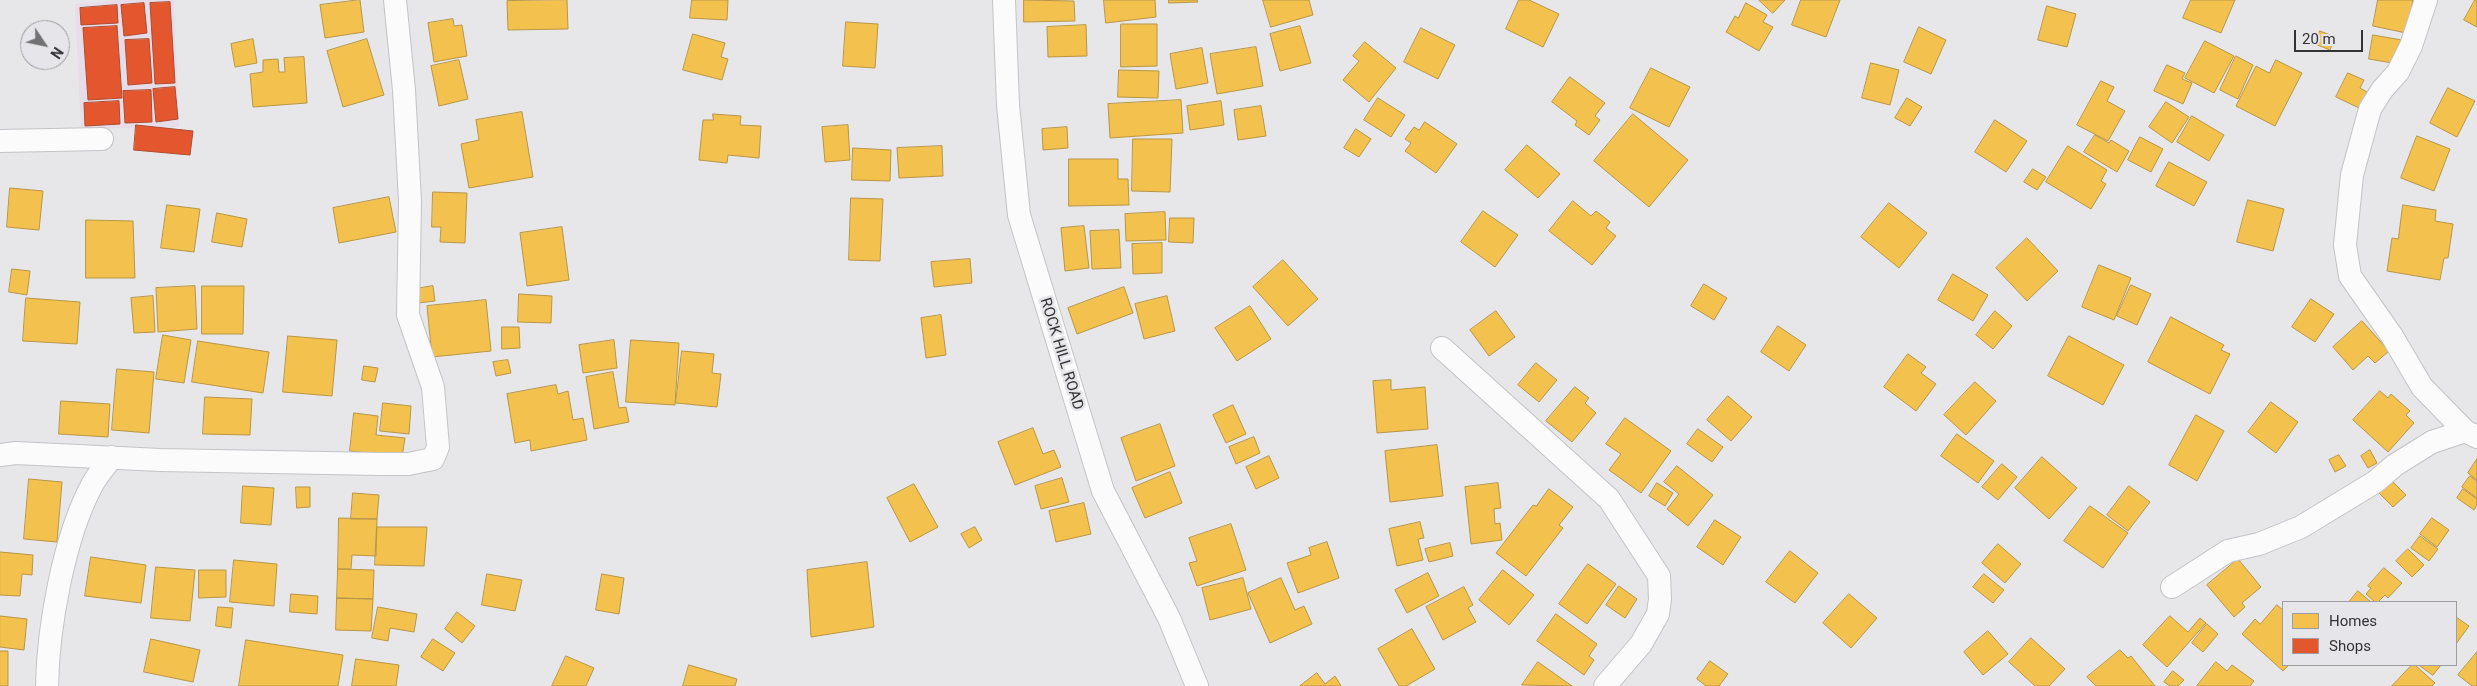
<!DOCTYPE html>
<style>
body{margin:0}
#map{position:relative;width:2477px;height:686px;overflow:hidden;background:#e7e6e9;font-family:Roboto,sans-serif}
canvas{display:block}
.legend{position:absolute;left:2282px;top:601px;width:175px;height:65px;box-sizing:border-box;background:#e6e5ea;border:1px solid #9e9ea2;margin:0;padding:6px 9px;list-style:none;font-size:15px;color:#333335}
.legend li{display:flex;align-items:center;gap:10px;height:25px}
.legend b{width:25px;border:1px solid #9e9ea2}
.north{position:absolute;left:20px;top:20px;width:50px;height:50px;box-sizing:border-box;background:#e6e5ea;border:1px solid #9e9ea2;border-radius:50%;rotate:124deg;font-size:14px;font-weight:700;line-height:20px;text-align:center;color:#333335}
.north::after{content:'';display:block;margin:auto;width:18px;height:22px;background:#727274;clip-path:polygon(50% 0,100% 100%,50% 72%,0 100%)}
.scale{position:absolute;left:2294px;top:30px;width:69px;height:22px;box-sizing:border-box;border:2px solid #333335;border-top:0;padding-left:6px;font-size:15px;line-height:18px;white-space:nowrap;color:#333335;-webkit-text-stroke:4px #e6e5ea;paint-order:stroke}
</style>
<div id="map">
<canvas width="2477" height="686"></canvas>
<ul class="legend">
<li><b style="height:14px;background:#f2c14e"></b>Homes</li>
<li><b style="height:14px;background:#e4572e"></b>Shops</li>
</ul>
<div class="north">N</div>
<div class="scale">20 m</div>
</div>
<script>
const ctx = document.querySelector('canvas').getContext('2d');
ctx.lineJoin = 'round';
function fillPath(path, color) {
  ctx.fillStyle = color;
  ctx.fill(path, 'evenodd');
}
function stroke(path, color, width, dash) {
  ctx.strokeStyle = color;
  ctx.lineWidth = width;
  ctx.lineCap = dash ? 'butt' : 'round';
  ctx.setLineDash(dash || []);
  ctx.stroke(path);
}
function drawText(font, color, halo, rows, align = 'center') {
  ctx.font = font + ' Roboto,sans-serif';
  ctx.lineWidth = 5;
  ctx.setLineDash([]);
  ctx.textBaseline = 'middle';
  ctx.strokeStyle = halo;
  ctx.fillStyle = color;
  for (const [text, x, y, turn = 0] of rows) {
    ctx.save();
    ctx.translate(x, y);
    ctx.rotate((+turn || 0) * Math.PI / 180);
    ctx.textAlign = isNaN(turn) ? turn : align;
    if (halo) ctx.strokeText(text, 0, 0);
    ctx.fillText(text, 0, 0);
    ctx.restore();
  }
}
fillPath(new Path2D(`
 M116,0H174L179,127L81,129L75,4Z`), '#e6dde8');
const homes = new Path2D(`
 M360,0L364,32L325,38L320,5Z
 M567,0L568,29L508,30L507,1Z
 M692,0H728L727,20L690,18Z
 M1024,0L1074,1L1075,21L1024,22Z
 M1104,0H1155L1156,17L1106,23Z
 M1169,0H1197L1198,2L1169,3Z
 M1263,0H1309L1313,15L1271,27Z
 M1519,0H1529L1559,14L1543,47L1506,29Z
 M1759,0H1785L1773,13Z
 M1801,0H1840L1826,37L1792,25Z
 M2191,0H2235L2221,33L2183,18Z
 M2378,0H2413L2406,33L2373,26Z
 M2475,0H2477V27L2464,20Z
 M1746,3L1767,15L1763,22L1773,27L1759,51L1726,32L1735,16L1738,18Z
 M2047,6L2076,14L2067,47L2038,40Z
 M453,19L454,26L462,25L467,56L434,62L428,23Z
 M846,22L878,24L875,68L843,66Z
 M1121,24H1157V66L1121,67Z
 M1086,25L1087,56L1048,57L1047,27Z
 M1300,26L1311,63L1280,71L1270,34Z
 M1919,27L1946,40L1931,74L1904,62Z
 M1421,28L1455,45L1438,79L1404,62Z
 M2320,31L2335,37L2330,50L2315,44Z
 M693,34L725,43L721,57L728,59L722,80L683,70Z
 M2373,35L2402,40L2398,64L2369,59Z
 M253,39L257,63L235,67L231,44Z
 M367,39L384,95L343,107L327,51Z
 M2205,41L2234,56L2214,93L2185,78Z
 M1365,42L1396,68L1369,102L1343,80L1359,61L1353,56Z
 M1256,47L1263,86L1217,94L1210,54Z
 M1202,48L1208,83L1176,89L1170,54Z
 M2236,56L2253,65L2238,99L2220,90Z
 M304,57L307,103L253,107L250,74L263,72V60L278,59L279,72H285L284,58Z
 M459,60L468,99L439,106L431,66Z
 M2276,60L2302,73L2275,126L2236,106L2256,66L2269,73Z
 M1871,63L1899,70L1890,105L1862,98Z
 M2167,65L2185,73L2182,79L2192,83L2183,104L2154,91Z
 M1651,68L1690,87L1669,127L1630,108Z
 M1119,70L1159,71L1158,98L1118,97Z
 M2348,73L2364,80L2360,88L2367,92L2359,108L2336,97Z
 M1570,77L1605,103L1595,116L1600,120L1589,135L1575,125L1577,121L1552,102Z
 M2101,81L2114,87L2107,101L2125,111L2108,141L2077,125Z
 M2448,88L2475,101L2457,137L2430,123Z
 M1378,98L1405,115L1391,137L1364,120Z
 M1907,98L1922,107L1910,126L1895,118Z
 M1181,100L1183,133L1110,138L1108,104Z
 M1221,101L1224,125L1190,130L1187,106Z
 M2166,102L2189,117L2172,143L2149,127Z
 M1261,106L1266,136L1238,140L1234,110Z
 M522,112L533,177L469,188L461,144L479,140L476,120Z
 M713,114L741,116L740,125L761,126L759,158L728,155L727,163L699,160L703,120H713Z
 M1633,114L1688,160L1649,207L1594,161Z
 M2192,116L2224,135L2209,161L2177,142Z
 M1995,120L2027,141L2006,172L1975,152Z
 M1425,122L1457,144L1436,173L1405,151L1411,143L1405,139L1414,127L1419,130Z
 M848,125L850,160L825,162L822,127Z
 M1067,127L1068,148L1043,150L1042,129Z
 M1356,129L1371,139L1359,157L1344,148Z
 M2095,135L2109,143L2111,140L2129,151L2117,172L2084,152Z
 M2417,136L2450,149L2434,191L2401,178Z
 M2140,137L2163,149L2151,172L2128,160Z
 M1133,139H1172L1170,192L1132,191Z
 M1527,145L1560,174L1538,198L1505,170Z
 M942,146L943,176L899,178L897,148Z
 M2068,146L2107,170L2101,181L2106,184L2091,209L2046,182Z
 M853,148L891,150L890,181L852,180Z
 M1069,159H1118V179H1128L1129,205L1069,206Z
 M2169,162L2207,182L2194,206L2156,186Z
 M2033,169L2046,177L2037,190L2024,182Z
 M10,188L43,191L39,230L7,227Z
 M433,192L467,193L465,243L440,242L441,227H432Z
 M389,197L396,232L339,243L333,208Z
 M851,198L883,199L880,261L849,260Z
 M2248,200L2284,209L2273,251L2237,242Z
 M1573,201L1591,216L1596,211L1610,222L1606,228L1616,236L1592,265L1549,231Z
 M1889,203L1927,233L1899,268L1861,237Z
 M167,205L200,209L194,252L161,248Z
 M2403,205L2436,210L2435,221L2453,224L2448,258H2444L2440,280L2387,271L2392,238L2398,239Z
 M1483,211L1518,235L1495,267L1461,242Z
 M1165,212L1166,240L1126,241L1125,214Z
 M217,213L247,219L242,247L212,242Z
 M1170,218H1194L1193,243L1169,242Z
 M86,220L133,221L135,278H86Z
 M1084,226L1089,268L1065,271L1061,228Z
 M562,227L569,280L527,286L520,233Z
 M1119,230L1121,268L1092,269L1090,231Z
 M2027,238L2058,271L2027,301L1996,268Z
 M1162,243V273L1133,274L1132,244Z
 M970,259L972,283L934,287L931,262Z
 M1283,260L1318,299L1288,326L1253,287Z
 M2099,265L2131,278L2114,320L2082,307Z
 M12,269L30,271L27,295L9,292Z
 M1953,274L1988,295L1973,321L1938,300Z
 M1704,284L1727,298L1714,320L1691,306Z
 M2131,285L2151,294L2137,325L2117,316Z
 M195,286L197,329L158,332L156,288Z
 M202,286H244L243,334H202Z
 M433,286L435,301L418,303L415,289Z
 M1124,287L1133,313L1077,334L1068,308Z
 M519,294L552,296L551,323L518,322Z
 M153,296L155,332L134,333L131,298Z
 M1167,296L1175,331L1144,339L1135,304Z
 M26,298L80,302L77,344L23,341Z
 M2311,299L2334,314L2315,342L2292,327Z
 M486,300L491,351L432,357L427,306Z
 M1250,306L1271,339L1237,361L1215,328Z
 M1496,311L1515,337L1489,356L1470,330Z
 M1995,311L2012,326L1993,349L1976,335Z
 M941,315L946,355L926,358L921,318Z
 M2171,317L2224,345L2221,350L2230,354L2210,394L2148,362Z
 M2362,321L2389,351L2375,363L2368,356L2353,370L2333,347Z
 M1778,326L1806,345L1789,371L1761,352Z
 M502,327H519L520,348L502,349Z
 M163,335L191,340L184,383L156,379Z
 M288,336L337,340L332,396L283,392Z
 M2069,336L2124,365L2103,405L2048,376Z
 M614,340L617,368L583,373L579,345Z
 M631,340L679,343L675,405L626,402Z
 M198,341L269,352L263,393L192,382Z
 M682,351L714,354L712,373L721,374L717,407L676,403Z
 M1908,354L1926,367L1921,373L1936,384L1916,411L1884,387Z
 M508,360L511,373L496,376L493,362Z
 M1536,363L1557,380L1539,402L1518,385Z
 M364,366L378,368L375,382L362,380Z
 M117,369L154,372L149,433L112,430Z
 M613,372L619,408L626,407L629,422L594,429L586,377Z
 M1391,380V390L1425,387L1428,429L1377,433L1373,381Z
 M1975,382L1996,401L1966,435L1944,415Z
 M556,385L558,394L568,391L573,420L583,418L587,440L531,451L530,440L515,443L507,394Z
 M1575,387L1589,398L1585,403L1596,413L1572,442L1546,421Z
 M2380,391L2388,398L2391,394L2410,411L2406,415L2414,423L2388,452L2353,420Z
 M1728,396L1752,417L1731,441L1707,420Z
 M205,397L252,399L250,435L203,434Z
 M61,401L110,404L108,437L59,434Z
 M2271,402L2298,422L2276,453L2248,432Z
 M383,403L411,406L409,434L380,431Z
 M1233,405L1246,434L1226,443L1213,415Z
 M354,413L378,416L376,435L405,438L402,457L350,451Z
 M2196,415L2224,431L2197,481L2169,465Z
 M1625,418L1671,451L1641,493L1609,470L1621,454L1606,444Z
 M1160,424L1175,466L1136,481L1121,438Z
 M1033,428L1043,454L1054,450L1061,467L1015,485L998,442Z
 M1698,429L1723,447L1712,462L1687,444Z
 M1957,434L1994,461L1978,483L1941,456Z
 M1254,437L1260,453L1236,464L1229,447Z
 M1437,445L1443,496L1390,502L1385,451Z
 M2370,450L2377,463L2368,468L2361,456Z
 M2339,455L2346,466L2335,472L2329,460Z
 M1269,456L1279,478L1256,489L1246,467Z
 M2042,457L2077,488L2049,519L2015,488Z
 M2477,459V480L2468,473Z
 M2002,464L2017,477L1998,500L1982,487Z
 M1677,466L1713,495L1688,526L1667,509L1679,494L1664,482Z
 M1170,472L1182,503L1145,518L1132,488Z
 M2470,476L2477,481V498L2462,487Z
 M1062,478L1069,502L1041,509L1035,486Z
 M2389,478L2406,495L2393,507L2376,490Z
 M29,479L62,482L57,542L24,539Z
 M1498,483L1501,508L1494,509L1495,524L1500,523L1502,540L1471,544L1465,487Z
 M1657,483L1673,493L1665,506L1649,496Z
 M914,484L938,527L910,542L887,498Z
 M243,486L274,488L271,525L241,523Z
 M2129,486L2150,502L2128,531L2107,515Z
 M296,487H310V507L297,508Z
 M1549,489L1573,507L1559,525L1563,528L1526,576L1496,553L1533,505L1536,506Z
 M2463,489L2477,499V505L2474,510L2457,498Z
 M353,493L379,495L377,519H351Z
 M1084,503L1091,534L1056,542L1049,511Z
 M2090,506L2128,533L2103,568L2064,541Z
 M339,518L377,519L376,556L352,555L351,569H338Z
 M2432,518L2449,530L2437,547L2420,534Z
 M1715,520L1741,537L1723,565L1697,547Z
 M1420,522L1424,538L1418,539L1423,560L1397,566L1389,529Z
 M1231,524L1246,570L1197,586L1189,563L1197,561L1189,538Z
 M377,527H427L424,566L375,565Z
 M975,527L982,540L969,548L961,534Z
 M2420,536L2438,549L2429,561L2411,548Z
 M1327,542L1339,578L1298,593L1287,563L1311,555L1309,548Z
 M1450,543L1453,556L1429,562L1425,549Z
 M1998,544L2021,564L2005,583L1982,563Z
 M2408,549L2424,565L2412,577L2396,561Z
 M1790,551L1818,573L1795,603L1766,582Z
 M0,552L33,555L32,575L22,574L20,596L0,595Z
 M91,557L146,565L141,603L85,596Z
 M2238,559L2261,587L2242,603L2245,607L2234,617L2207,585Z
 M234,560L277,564L274,606L230,602Z
 M867,562L874,627L811,637L807,570Z
 M1588,564L1616,584L1587,624L1559,604Z
 M156,567L195,570L190,621L151,618Z
 M2384,568L2402,583L2388,598L2385,595L2378,602H2375L2366,594L2371,588L2368,586Z
 M338,569L374,570L373,599L337,598Z
 M199,570H226V597L199,598Z
 M1503,570L1534,595L1509,625L1479,600Z
 M1428,573L1439,596L1407,613L1395,590Z
 M487,574L522,580L515,611L482,605Z
 M602,574L624,578L619,614L596,610Z
 M1984,574L2004,590L1993,603L1973,587Z
 M1243,578L1251,609L1210,620L1202,588Z
 M1281,578L1295,610L1304,606L1312,624L1270,643L1248,593Z
 M1619,586L1637,599L1625,618L1606,605Z
 M1464,587L1473,605L1468,608L1476,622L1443,640L1426,607Z
 M2358,591L2371,602H2349Z
 M291,594L318,596L317,614L290,612Z
 M1849,594L1877,618L1851,648L1823,623Z
 M337,598L373,599L371,631L336,630Z
 M2277,605L2283,610V665H2289L2283,671L2242,634L2255,619L2260,624Z
 M218,607L233,608L231,628L216,626Z
 M378,607L417,614L414,632L390,628L388,641L372,638Z
 M457,612L475,626L462,643L445,629Z
 M1556,614L1597,644L1589,656L1594,660L1584,675L1537,641Z
 M0,616L27,619L24,650L0,647Z
 M2170,616L2188,632L2200,618L2206,623L2167,667L2143,645Z
 M2456,617L2469,626L2456,644Z
 M2207,624L2218,634L2203,652L2192,643Z
 M1412,629L1435,669L1406,686H1399L1378,649Z
 M1988,631L2008,654L1983,675L1964,652Z
 M2031,638L2065,669L2049,686H2035L2009,662Z
 M151,639L200,650L193,682L144,672Z
 M433,639L455,653L443,671L421,657Z
 M246,640L343,655L338,686H239Z
 M2120,650L2128,658L2131,656L2155,686H2096L2087,677Z
 M0,651H8V686H0Z
 M2477,652V686H2472L2458,675Z
 M566,656L594,668L586,686H552Z
 M356,659L399,665L396,686H352Z
 M1710,661L1728,674L1719,686H1706L1697,679Z
 M1538,662L1572,686L1522,685Z
 M2216,662L2227,671L2232,665L2254,681L2250,686H2197Z
 M689,665L737,679L735,686H683Z
 M2412,665H2415L2435,683L2432,686H2392Z
 M2419,665H2441L2433,675Z
 M2173,671L2184,680L2178,686H2170L2164,682Z
 M1317,673L1325,684L1335,676L1341,686H1300Z`);
fillPath(homes, '#f2c14e');
stroke(homes, '#b99646', 1);
const shops = new Path2D(`
 M170,2L175,83L155,84L150,3Z
 M144,3L147,33L124,36L121,5Z
 M117,5L118,23L81,25L80,8Z
 M117,26L122,98L88,100L83,28Z
 M149,39L152,83L128,85L125,40Z
 M175,87L178,119L156,122L153,89Z
 M151,90L152,122L125,123L123,91Z
 M119,101L120,124L85,126L84,103Z
 M136,125L193,131L190,155L134,150Z`);
fillPath(shops, '#e4572e');
stroke(shops, '#af4c30', 1);
const street = new Path2D(`
 M1004,0L1008,105L1019,215L1103,491L1169,618L1197,686
 M2426,0L2411,46L2398,72L2382,90L2370,109L2352,175L2345,245L2350,276L2392,336L2422,387L2465,431L2477,437
 M0,141L102,139
 M1442,348L1609,499L1659,576L1660,599L1658,614L1641,644L1605,686
 M0,455L16,453L160,460L381,464H408L433,459L438,447L433,387L408,315L410,201L404,90L395,0
 M2172,587L2228,551L2259,544L2301,527L2375,482L2395,465L2432,442L2465,431
 M47,686C48,627 64,537 92,485C97,475 106,466 112,457`);
stroke(street, '#c4c3c6', 24);
stroke(street, '#fbfbfc', 22);
drawText('15px', '#333335', '#e6e5ea', [
 ["ROCK HILL ROAD",1061,354,73]
]);
</script>
